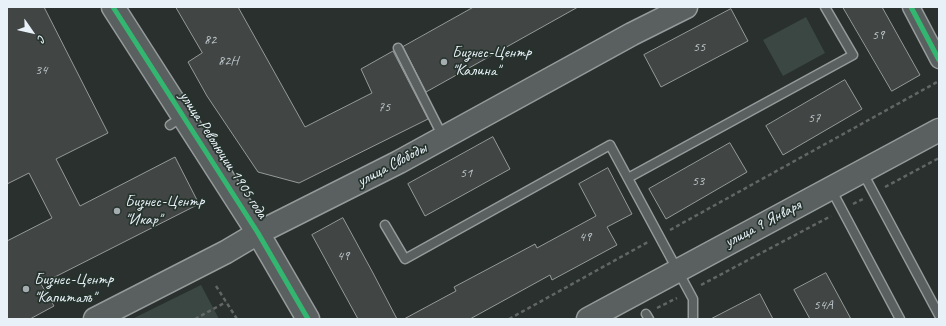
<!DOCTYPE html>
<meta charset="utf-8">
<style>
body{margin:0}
#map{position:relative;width:946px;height:326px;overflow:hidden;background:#29302d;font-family:Caveat,sans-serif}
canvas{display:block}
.frame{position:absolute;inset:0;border:8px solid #e8f1f8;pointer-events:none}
.north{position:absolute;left:12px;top:12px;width:40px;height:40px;-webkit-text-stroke:3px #26332d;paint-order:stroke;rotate:124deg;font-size:11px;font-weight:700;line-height:16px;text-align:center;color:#e8f1f8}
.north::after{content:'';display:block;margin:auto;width:14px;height:18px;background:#e8f1f8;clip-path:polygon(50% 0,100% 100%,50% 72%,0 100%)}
</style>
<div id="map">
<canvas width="946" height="326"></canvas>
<div class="frame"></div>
<div class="north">С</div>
</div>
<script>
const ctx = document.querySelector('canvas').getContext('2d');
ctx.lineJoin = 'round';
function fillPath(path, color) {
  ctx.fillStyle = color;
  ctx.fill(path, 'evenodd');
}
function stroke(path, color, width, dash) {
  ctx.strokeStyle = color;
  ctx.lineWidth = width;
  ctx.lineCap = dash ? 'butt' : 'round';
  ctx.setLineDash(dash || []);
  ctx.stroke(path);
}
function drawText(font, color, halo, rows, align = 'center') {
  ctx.font = font + ' Caveat,sans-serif';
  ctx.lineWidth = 3.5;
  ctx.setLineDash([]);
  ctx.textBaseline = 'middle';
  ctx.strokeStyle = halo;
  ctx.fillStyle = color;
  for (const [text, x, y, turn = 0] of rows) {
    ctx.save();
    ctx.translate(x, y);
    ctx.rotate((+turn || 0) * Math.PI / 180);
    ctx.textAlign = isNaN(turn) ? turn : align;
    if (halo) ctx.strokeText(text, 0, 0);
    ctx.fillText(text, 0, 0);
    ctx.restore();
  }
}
fillPath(new Path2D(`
 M806,17L825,53L783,76L763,40Z
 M201,285L219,319H132Z`), '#3b4743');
const building = new Path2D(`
 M7,7H44L108,133L56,159L80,206L175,157L199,204L41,284L54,306L30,319H7V241L52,218L29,173L7,184Z
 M176,7H238L305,127L372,93L361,69L393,51L428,119L299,183L258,172L207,96L188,62L202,53Z
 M474,7H578L426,92L403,47Z
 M843,7H882L920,75L892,91Z
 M731,9L748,41L661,87L644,55Z
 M845,80L862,109L783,155L766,126Z
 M493,137L510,169L425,216L408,184Z
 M730,143L747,172L666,219L649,189Z
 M608,168L632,214L607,227L617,245L552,280L550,275L470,319H404L456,291L454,287L520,252L535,244L537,248L596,216L579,184Z
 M343,218L373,273L397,319H358L312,235Z
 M826,273L851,319H810L794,290Z
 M760,294L773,319H711Z`);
fillPath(building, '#414644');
stroke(building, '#959a9a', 1);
const lane = new Path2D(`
 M398,48L443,137
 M170,125L182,117
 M863,173L939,315
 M628,178L853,55L825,7
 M831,189L900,319
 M385,225L405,259L610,145L693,299V319
 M646,314L649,319`);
const street = new Path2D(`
 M911,7L939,60`);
const secondary = new Path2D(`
 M113,7L258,233L308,319
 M95,319L226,252L258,233L399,162L632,34L686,7
 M588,319L939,130`);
stroke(lane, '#959a9a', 11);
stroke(street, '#959a9a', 19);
stroke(secondary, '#959a9a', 25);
stroke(new Path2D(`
 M885,187L939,158
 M853,204L863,199
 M670,230L939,81
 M701,285L831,216
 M216,286L237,319
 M657,308L677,298
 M195,319L226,302
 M509,319L648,242`), '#626665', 2.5, [4, 3]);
stroke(lane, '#5a6060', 8);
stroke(street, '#5a6060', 16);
stroke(secondary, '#5a6060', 22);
stroke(new Path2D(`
 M113,7L258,233L308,319
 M911,7L939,60`), '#33b770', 5);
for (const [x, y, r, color] of [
 [444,62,4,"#a5adb1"],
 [117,211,4,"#a5adb1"],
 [26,289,4,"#a5adb1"]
]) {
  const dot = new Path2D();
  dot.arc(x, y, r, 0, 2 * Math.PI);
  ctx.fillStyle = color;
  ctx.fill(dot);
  stroke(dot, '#26332d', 1.5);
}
drawText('14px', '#bec6cb', null, [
 ["59",878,35],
 ["82",210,40],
 ["55",699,47],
 ["82Н",228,61],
 ["34",41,70],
 ["75",384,107],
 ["57",814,118],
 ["51",466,173],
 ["53",698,181],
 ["49",585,237],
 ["49",343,256],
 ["54А",823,305]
]);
drawText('16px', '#e8f1f8', '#26332d', [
 ["Бизнес-Центр",452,53],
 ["\"Калина\"",452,71],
 ["Бизнес-Центр",125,202],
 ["\"Икар\"",125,220],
 ["Бизнес-Центр",34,280],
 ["\"Капиталъ\"",34,298]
], 'left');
drawText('16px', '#e8f1f8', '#26332d', [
 ["улица Революции 1905 года",223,155,57],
 ["улица Свободы",392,165,-28],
 ["улица 9 Января",763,224,-28]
]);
</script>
